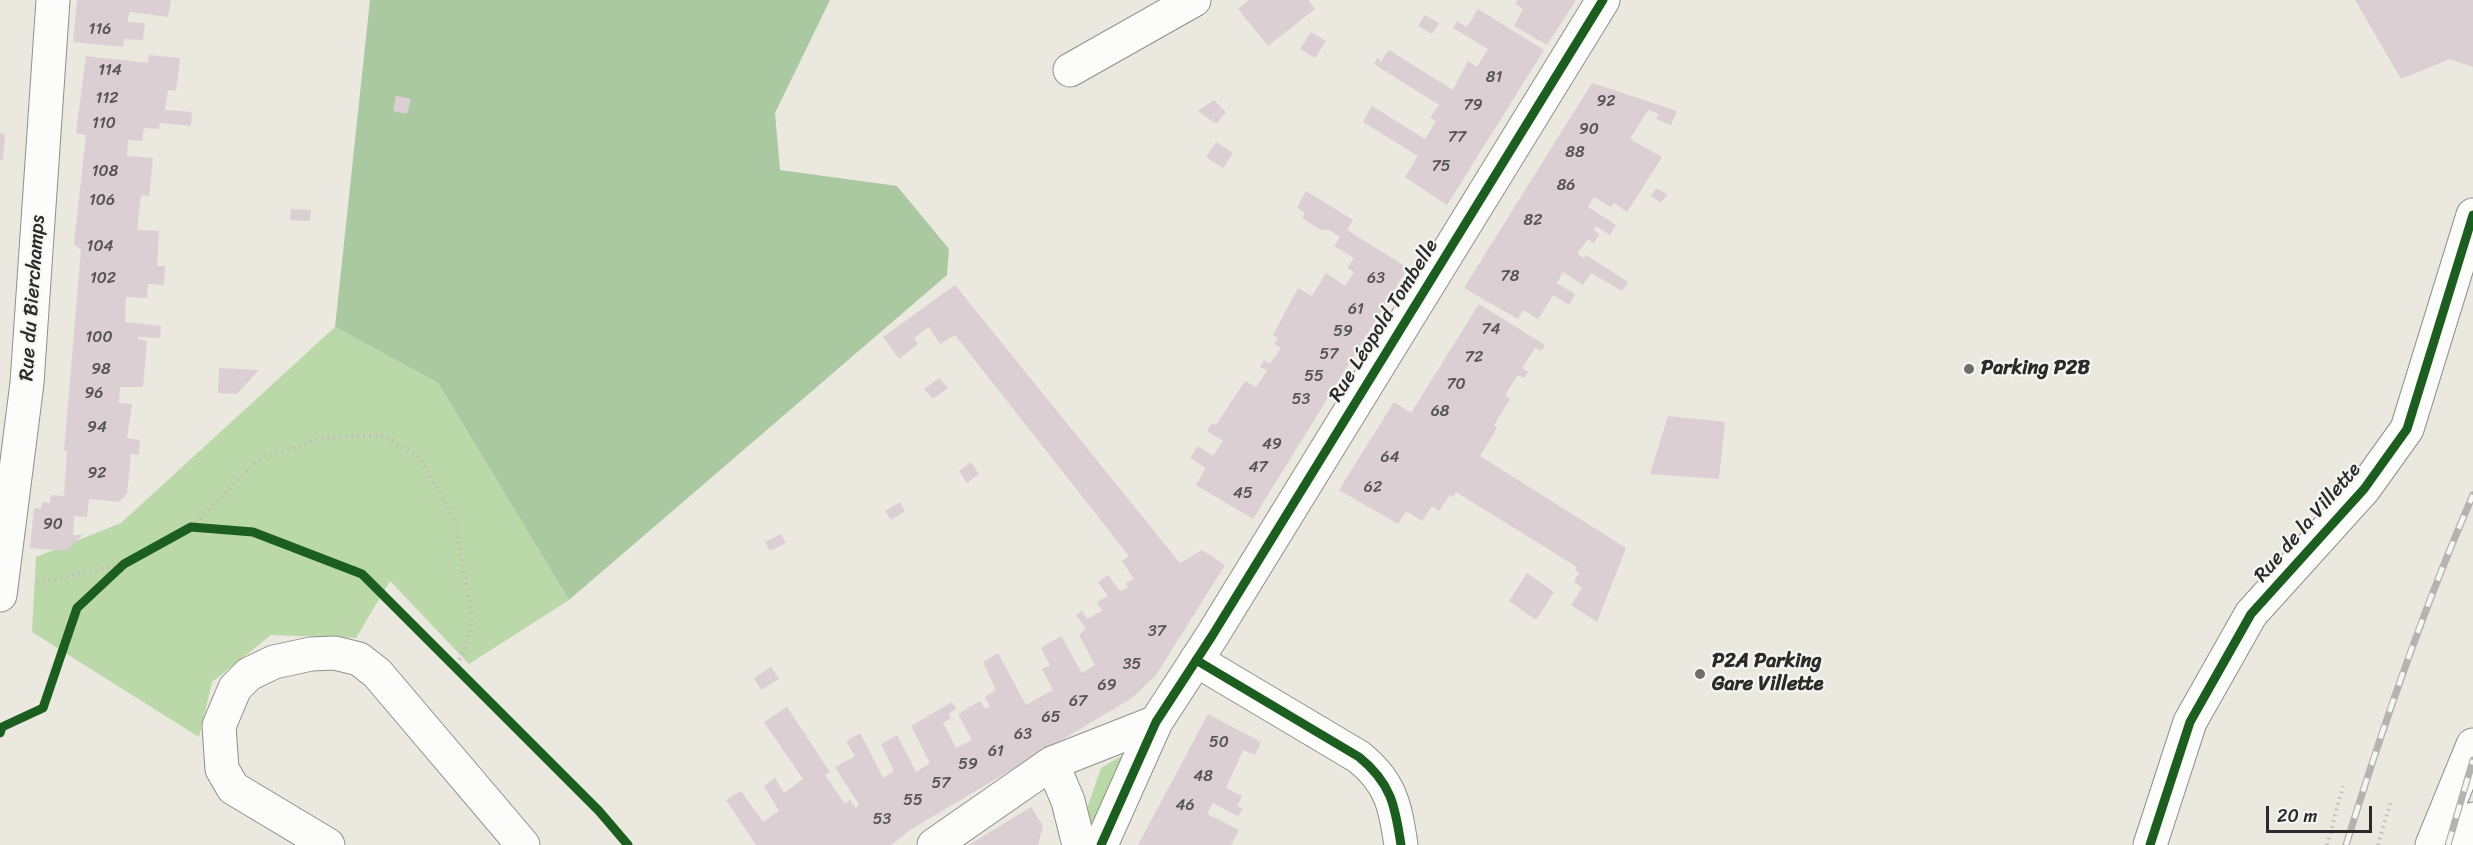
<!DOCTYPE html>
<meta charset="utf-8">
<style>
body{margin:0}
#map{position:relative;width:2473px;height:845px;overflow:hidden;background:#eae8df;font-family:Sriracha,sans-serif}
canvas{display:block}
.scale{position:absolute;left:2266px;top:806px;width:106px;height:27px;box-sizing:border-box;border:3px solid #2b2b2b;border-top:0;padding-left:8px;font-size:18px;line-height:21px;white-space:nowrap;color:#2b2b2b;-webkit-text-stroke:4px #f6f6f2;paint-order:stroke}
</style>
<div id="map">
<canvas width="2473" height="845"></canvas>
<div class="scale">20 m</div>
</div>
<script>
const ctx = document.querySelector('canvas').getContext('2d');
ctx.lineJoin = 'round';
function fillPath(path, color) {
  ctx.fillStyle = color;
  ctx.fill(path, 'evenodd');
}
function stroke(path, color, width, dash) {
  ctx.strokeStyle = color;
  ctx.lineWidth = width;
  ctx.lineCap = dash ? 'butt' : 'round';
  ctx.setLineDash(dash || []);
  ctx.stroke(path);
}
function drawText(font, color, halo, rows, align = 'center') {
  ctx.font = font + ' Sriracha,sans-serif';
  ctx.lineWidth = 4.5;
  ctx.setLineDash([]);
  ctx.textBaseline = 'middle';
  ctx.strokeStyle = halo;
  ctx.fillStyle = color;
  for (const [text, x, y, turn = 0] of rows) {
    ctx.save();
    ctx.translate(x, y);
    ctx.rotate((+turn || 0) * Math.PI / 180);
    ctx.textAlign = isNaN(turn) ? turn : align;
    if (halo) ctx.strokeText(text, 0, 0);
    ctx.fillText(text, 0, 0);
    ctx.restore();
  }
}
fillPath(new Path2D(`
 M335,327L438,383L569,600L469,664L390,581L356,638L271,635L212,682L199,737L32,632L36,557L121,523Z
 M1128,752L1097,826L1083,820L1101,768Z`), '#bbd8a9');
fillPath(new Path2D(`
 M370,0H830L775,113L780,170L897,186L949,249L947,275L569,600L438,383L335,327Z`), '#abc9a0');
fillPath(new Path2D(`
 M77,0H171L168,17L130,12L127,22L145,23L143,40L124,39L123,47L73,42Z
 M1249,0H1308L1315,9L1268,46L1238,9Z
 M1518,0H1576L1547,45L1514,26L1523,9L1515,4Z
 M2355,0H2473V67L2450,59L2401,79Z
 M1478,9L1544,50L1447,205L1405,177L1418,156L1363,122L1372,106L1425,139L1436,121L1430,118L1439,105L1374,64L1377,58L1381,61L1389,50L1453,90L1468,61L1477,67L1488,49L1453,28L1457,21L1467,27Z
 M1425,15L1439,23L1432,34L1418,26Z
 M1311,32L1326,41L1315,58L1300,49Z
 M149,55L180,58L176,91L168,90L165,110L192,112L191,126L160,123L159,129L144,128L142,141L128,140L127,156L153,158L149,196L141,195L137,230L159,231L157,266H165L164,285L148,284L147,298L126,297L125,322L161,326L160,338L138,337V339L147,341L143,387H120L119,403L132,404L127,438L140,440L139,455L131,454L127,494L119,502L89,499L87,517L74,516L73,535H83L66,551L30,548L34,508L41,509L42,502L50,503L51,495L64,496L67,451H64L81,250L74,244L86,135L76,133L86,56L148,63Z
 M1592,83L1677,111L1671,125L1656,119L1659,114L1648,110L1630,139L1662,157L1627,212L1614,203L1611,207L1594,197L1588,207L1616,225L1610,235L1596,226L1594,230L1599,234L1594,243L1588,239L1577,254L1584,258L1586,255L1628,282L1622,291L1591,273L1583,285L1563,272L1557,283L1575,294L1569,305L1553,295L1538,319L1523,310L1518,319L1464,288Z
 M396,96L411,99L407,114L393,111Z
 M1214,100L1226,112L1216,124L1198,111Z
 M0,133L5,134L3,160H0Z
 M1216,142L1233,153L1223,168L1206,157Z
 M1656,188L1667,194L1661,203L1651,196Z
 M1306,191L1353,220L1347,230L1408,268L1253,519L1196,485L1206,468L1190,458L1198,446L1213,456L1223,441L1207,431L1212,423L1216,425L1245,381L1256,387L1261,380L1267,370L1260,367L1264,360L1270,364L1281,348L1274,344L1278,338L1273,335L1298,288L1312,296L1326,273L1345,286L1354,272L1347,268L1354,258L1334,246L1340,237L1329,230H1321L1302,218L1305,213L1297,208Z
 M291,209L311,210L310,221L290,220Z
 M955,285L1180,563L1202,550L1225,565L1156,675L1132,698L910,830L891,845H756L726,800L741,791L763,822L779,811L764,786L775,778L784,793L803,779L764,722L787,707L830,772L825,775L845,804L850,800L856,808L859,805L835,767L855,756L846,741L860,733L883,778L894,771L881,744L897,735L916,772L930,763L911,726L952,702L956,709L949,713L951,718L943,723L956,748L972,740L958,714L980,701L985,709L990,707L985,697L996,690L983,662L998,653L1026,705L1053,690L1042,669L1050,665L1041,648L1061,636L1082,673L1095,665L1079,635L1086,628L1076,615L1082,611L1087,619L1102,611L1097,602L1108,596L1098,582L1108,575L1120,591L1128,588L1126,583L1134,579L1122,561L1129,556L955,335L940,344L929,327L914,338L918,344L899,359L883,337Z
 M1479,304L1545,345L1542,351L1535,348L1522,368L1528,372L1524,378L1518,375L1505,395L1510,399L1494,425L1497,428L1480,456L1626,548L1597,622L1571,605L1582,588L1574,582L1579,573L1575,570L1577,567L1456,492L1453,497L1450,495L1439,511L1432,506L1422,521L1406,511L1398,524L1339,490L1394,402L1411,413Z
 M219,368L259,370L237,394L218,393Z
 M939,378L948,388L933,399L924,389Z
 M1668,416L1725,422L1719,479L1650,474Z
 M971,462L979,474L967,483L959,471Z
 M900,502L905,511L891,520L885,511Z
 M781,534L786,543L770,551L765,542Z
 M1527,573L1554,592L1536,620L1509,601Z
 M771,667L779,679L761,690L754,678Z
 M1208,714L1261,742L1255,755L1243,750L1226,788L1242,796L1237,806L1243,809L1238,816L1213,803L1207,814L1239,830L1231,845H1138Z
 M1031,807L1043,826L1038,845H969Z`), '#dbcfd4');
const minor = new Path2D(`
 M1070,70L1194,0
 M0,595L27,383L53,0
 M1196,660L1359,757C1391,783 1395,805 1401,845
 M1052,763L1068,801L1079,845
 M934,845L1052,763L1156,722
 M1101,845L1156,722L1212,636L1603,0
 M2150,845L2190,722L2251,614L2364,489L2407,429L2473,215`);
const highway = new Path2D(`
 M328,845L233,788L222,769L219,726L235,688L249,674L274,662L311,654L335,653L359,659L377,673L523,845
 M2432,845L2473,745
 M2466,845L2473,819`);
stroke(minor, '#908f8b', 35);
stroke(highway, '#908f8b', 35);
stroke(new Path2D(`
 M191,527L258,460L322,438L383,435L420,458L454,519L473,621L457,668
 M37,583L124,564
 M2327,845L2343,786
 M2378,845L2391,800`), '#bebebb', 4, [1.5, 4.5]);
stroke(minor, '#fcfcfa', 33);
stroke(highway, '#fcfcfa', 33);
const rail = new Path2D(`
 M2346,845C2383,726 2423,609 2473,495
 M2448,845L2473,760`);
stroke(rail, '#b4b3b2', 7);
stroke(rail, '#f6f6f2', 4.5, [14]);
stroke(new Path2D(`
 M1196,660L1359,757C1391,783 1395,805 1401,845
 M0,733L2,727L43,708L77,608L124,564L191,527L253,532L362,574L599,811L628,845
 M1101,845L1156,722L1212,636L1603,0
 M2150,845L2190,722L2251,614L2364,489L2407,429L2473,215`), '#1b5e20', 9);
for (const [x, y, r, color] of [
 [1969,369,6,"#6e6d6a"],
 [1700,674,6,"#6e6d6a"]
]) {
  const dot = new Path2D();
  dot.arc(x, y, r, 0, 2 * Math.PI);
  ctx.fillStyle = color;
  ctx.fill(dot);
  stroke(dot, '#f6f6f2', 2);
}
drawText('16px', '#575455', null, [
 ["116",100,30],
 ["114",110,71],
 ["81",1494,78],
 ["112",107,99],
 ["92",1606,102],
 ["79",1473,106],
 ["110",104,124],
 ["90",1589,130],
 ["77",1457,138],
 ["88",1575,153],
 ["75",1441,167],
 ["108",105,172],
 ["86",1566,186],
 ["106",102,201],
 ["82",1533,221],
 ["104",100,247],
 ["78",1510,277],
 ["102",103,279],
 ["63",1376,279],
 ["61",1356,310],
 ["74",1491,330],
 ["59",1343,332],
 ["100",99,338],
 ["57",1329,355],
 ["72",1474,358],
 ["98",101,370],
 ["55",1314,377],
 ["70",1456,385],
 ["96",94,394],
 ["53",1301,400],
 ["68",1440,412],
 ["94",97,428],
 ["49",1272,445],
 ["64",1390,458],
 ["47",1258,468],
 ["92",97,474],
 ["62",1373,488],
 ["45",1243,494],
 ["90",53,525],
 ["37",1157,632],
 ["35",1132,665],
 ["69",1107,686],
 ["67",1078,702],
 ["65",1051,718],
 ["63",1023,735],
 ["50",1219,743],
 ["61",996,752],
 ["59",968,765],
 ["48",1203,777],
 ["57",941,784],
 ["55",913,801],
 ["46",1185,806],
 ["53",882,820]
]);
drawText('20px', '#2b2b2b', '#f6f6f2', [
 ["Rue du Bierchamps",33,298,-86],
 ["Rue Léopold Tombelle",1384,321,-58],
 ["Rue de la Villette",2308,523,-49]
]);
drawText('bold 20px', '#2b2b2b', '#f6f6f2', [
 ["Parking P2B",1981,369],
 ["P2A Parking",1712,662],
 ["Gare Villette",1712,685]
], 'left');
</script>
